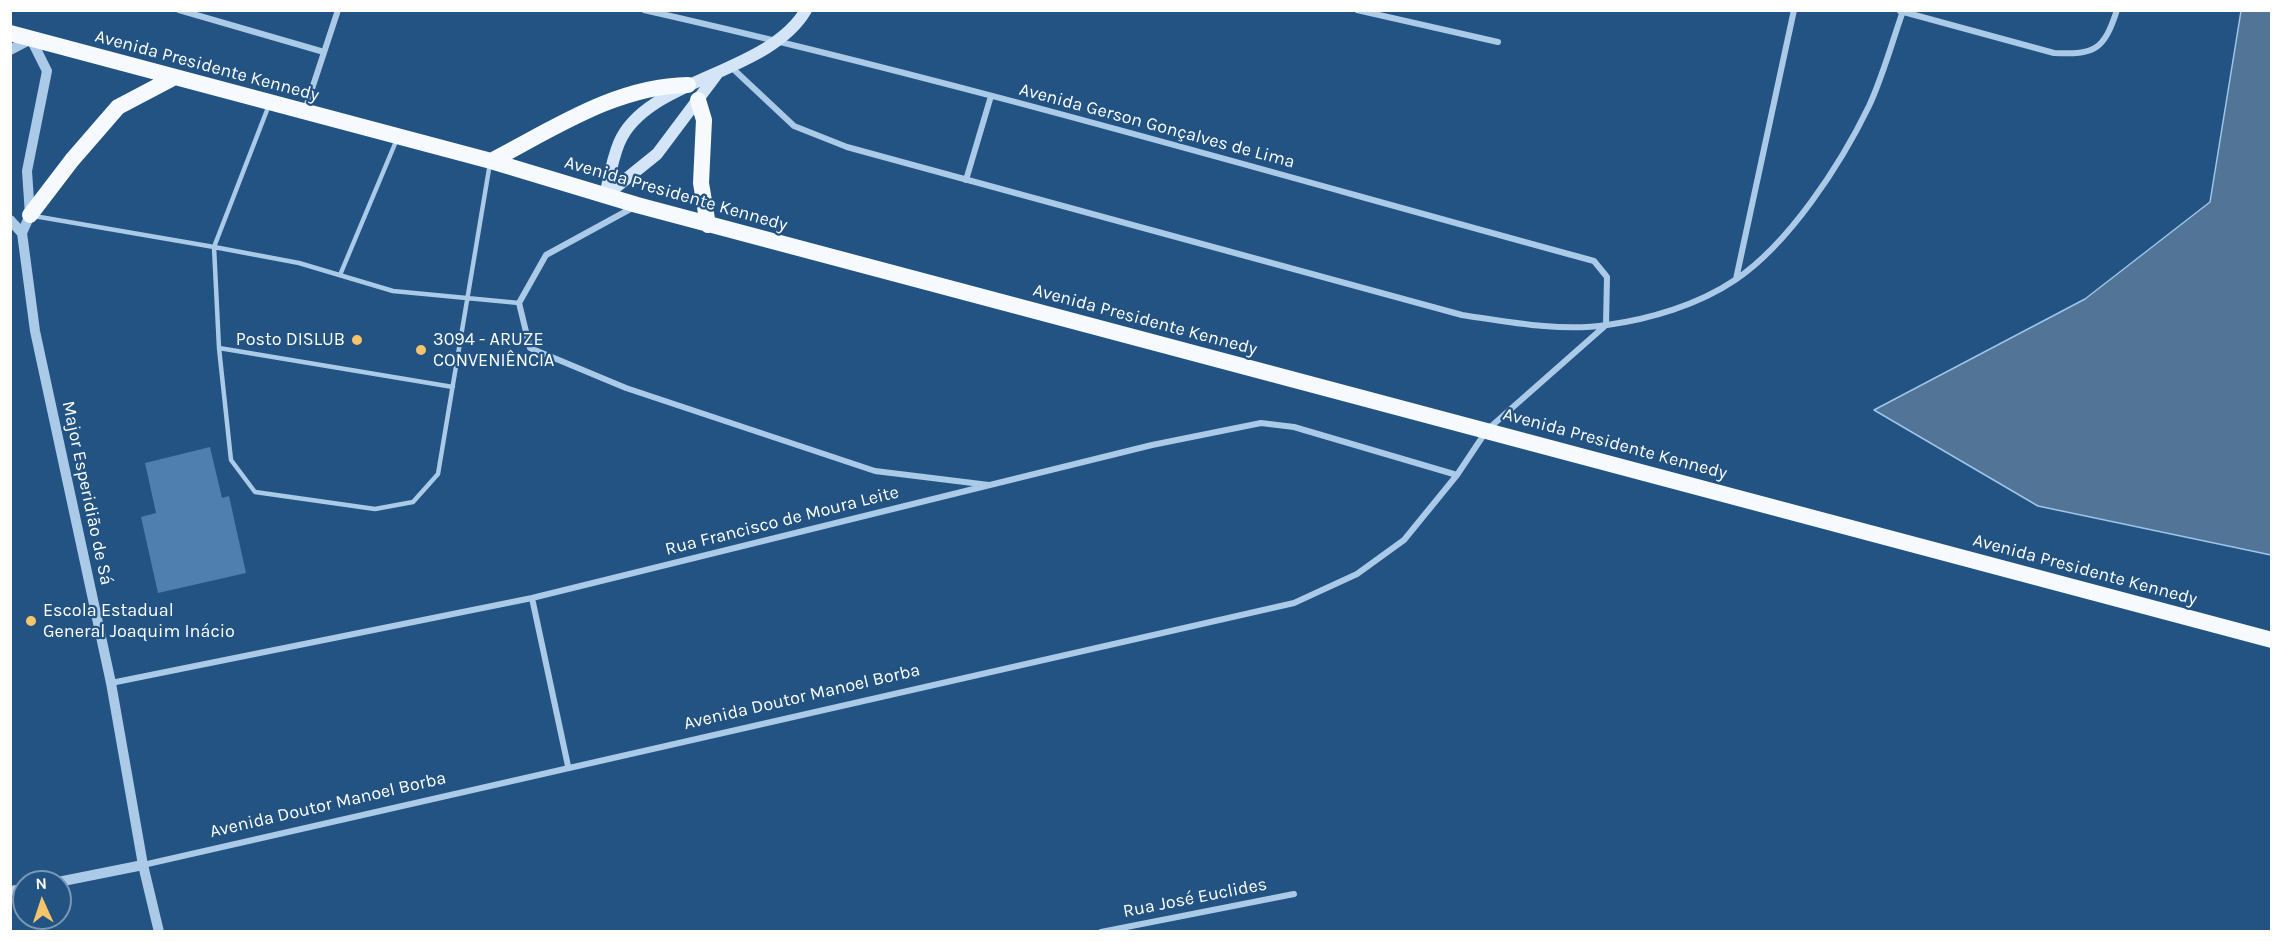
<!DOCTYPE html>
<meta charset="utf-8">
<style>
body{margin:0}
#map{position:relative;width:2282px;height:942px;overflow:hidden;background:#225383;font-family:Karla,sans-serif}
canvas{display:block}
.frame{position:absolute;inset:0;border:12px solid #fff;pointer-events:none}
.north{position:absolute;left:12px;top:870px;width:60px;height:60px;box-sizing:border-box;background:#225383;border:2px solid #7a98b5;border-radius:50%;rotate:357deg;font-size:16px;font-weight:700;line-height:24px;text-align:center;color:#fff}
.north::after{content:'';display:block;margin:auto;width:21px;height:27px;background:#f5c46b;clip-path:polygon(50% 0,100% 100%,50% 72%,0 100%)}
</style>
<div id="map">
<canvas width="2282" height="942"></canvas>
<div class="frame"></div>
<div class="north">N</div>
</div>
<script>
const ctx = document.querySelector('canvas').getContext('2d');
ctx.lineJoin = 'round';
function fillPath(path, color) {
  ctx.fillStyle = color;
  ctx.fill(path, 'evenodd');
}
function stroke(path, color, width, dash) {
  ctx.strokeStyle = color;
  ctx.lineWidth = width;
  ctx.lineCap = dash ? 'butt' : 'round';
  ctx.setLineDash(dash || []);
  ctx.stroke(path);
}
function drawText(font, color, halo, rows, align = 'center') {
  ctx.font = font + ' Karla,sans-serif';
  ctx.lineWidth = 4.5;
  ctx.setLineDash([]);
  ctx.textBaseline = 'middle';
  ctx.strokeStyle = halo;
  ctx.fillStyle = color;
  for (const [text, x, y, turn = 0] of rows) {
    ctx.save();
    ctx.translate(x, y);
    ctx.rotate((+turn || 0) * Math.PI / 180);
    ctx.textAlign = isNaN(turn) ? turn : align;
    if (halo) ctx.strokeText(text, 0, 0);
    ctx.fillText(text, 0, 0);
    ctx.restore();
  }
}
const water = new Path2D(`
 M2241,11H2271V555L2038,506L1874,410L2085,299L2210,202Z`);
fillPath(water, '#517497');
stroke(water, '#9dc6ea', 1.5);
fillPath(new Path2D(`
 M210,447L222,498L229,496L246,573L158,593L141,517L156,513L145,463Z`), '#4e7fae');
stroke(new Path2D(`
 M269,105L214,247L299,263L393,291L519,303
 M34,216L214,247L219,348L231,460L255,492L375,509L413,502L438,474L490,163
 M340,275L397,139
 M219,348L453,387`), '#aacae8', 4.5);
stroke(new Path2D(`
 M179,10L324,52
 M1357,10L1498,42
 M1900,11L2054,53C2095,55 2104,50 2117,10
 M730,66L794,126L847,147L1462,315C1509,322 1560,332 1607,325C1650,319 1698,305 1735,280C1789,244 1841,164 1869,106C1883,76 1892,42 1903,11
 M305,110L338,10
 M966,180L991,96
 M634,207L546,255L519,303L530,348L626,388L875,471L989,485
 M1736,279L1794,10
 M532,598L568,766
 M111,683L532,598L1152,445L1261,423L1294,427L1457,475
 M143,865L1294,603L1357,574L1404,540L1457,475L1487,430L1606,325L1607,277L1594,261C1278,175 963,82 644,10
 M1101,932L1294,894`), '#aacae8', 6);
stroke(new Path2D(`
 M10,50L31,39L47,71L27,171L30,215L22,233
 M10,220L22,233
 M22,233L35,331L111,683L143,865L159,932
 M58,882L143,865
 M10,891L24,889`), '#aacae8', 10);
stroke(new Path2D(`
 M605,196C609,179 612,160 619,143C646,78 768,75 806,10
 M605,196L657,154L717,74`), '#d4e5f7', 12);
stroke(new Path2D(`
 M10,33L491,161L637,205L2272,640
 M698,100L704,120L701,183L708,225
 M491,161C553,129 616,86 688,85
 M30,215L72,160L118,107L175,77`), '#f6fafe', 16);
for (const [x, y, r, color] of [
 [357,340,6,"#f5c46b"],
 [421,350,6,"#f5c46b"],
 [31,621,6,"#f5c46b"]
]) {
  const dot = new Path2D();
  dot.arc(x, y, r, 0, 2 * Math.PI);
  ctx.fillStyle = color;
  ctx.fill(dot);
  stroke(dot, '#225383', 2);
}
drawText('18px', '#fff', '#225383', [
 ["Avenida Presidente Kennedy",207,66,15],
 ["Avenida Gerson Gonçalves de Lima",1157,126,15],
 ["Avenida Presidente Kennedy",676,194,16],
 ["Avenida Presidente Kennedy",1145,320,15],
 ["Avenida Presidente Kennedy",1615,444,15],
 ["Major Esperidião de Sá",87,493,78],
 ["Rua Francisco de Moura Leite",782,521,-14],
 ["Avenida Presidente Kennedy",2085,570,15],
 ["Avenida Doutor Manoel Borba",802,697,-13],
 ["Avenida Doutor Manoel Borba",328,805,-13],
 ["Rua José Euclides",1195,898,-11]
]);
drawText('18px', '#fff', '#225383', [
 ["Posto DISLUB",345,340,"right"],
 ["3094 - ARUZE",433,340],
 ["CONVENIÊNCIA",433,361],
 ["Escola Estadual",43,611],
 ["General Joaquim Inácio",43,632]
], 'left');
</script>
